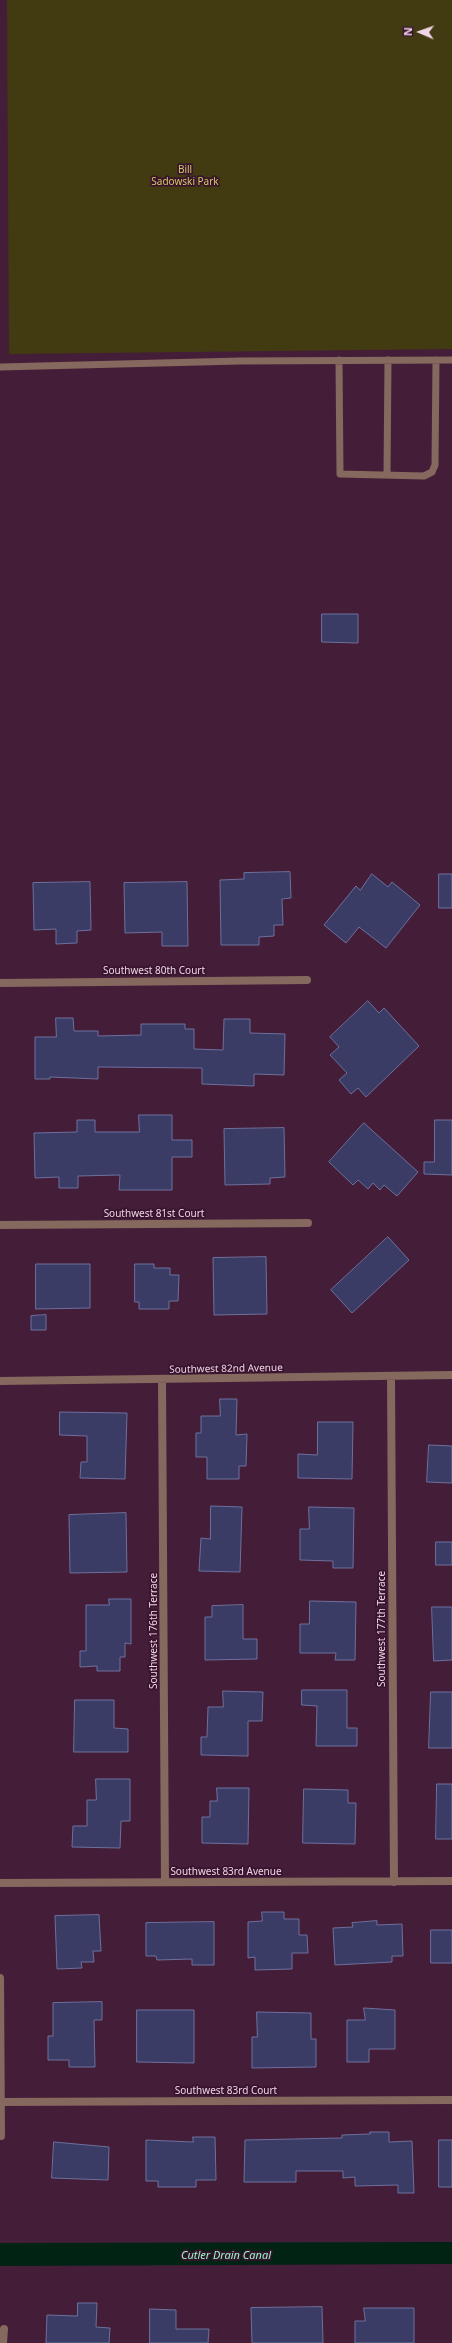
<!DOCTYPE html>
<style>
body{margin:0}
#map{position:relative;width:452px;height:2343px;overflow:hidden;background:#441e38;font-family:"Noto Sans",sans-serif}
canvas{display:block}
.north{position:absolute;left:400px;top:12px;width:40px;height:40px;-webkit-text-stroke:3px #39142e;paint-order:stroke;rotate:272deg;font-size:11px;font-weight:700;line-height:16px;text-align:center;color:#efd5e5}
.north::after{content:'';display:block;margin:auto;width:14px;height:18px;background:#efd5e5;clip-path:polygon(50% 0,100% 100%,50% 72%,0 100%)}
</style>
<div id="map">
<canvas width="452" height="2343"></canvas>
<div class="north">N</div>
</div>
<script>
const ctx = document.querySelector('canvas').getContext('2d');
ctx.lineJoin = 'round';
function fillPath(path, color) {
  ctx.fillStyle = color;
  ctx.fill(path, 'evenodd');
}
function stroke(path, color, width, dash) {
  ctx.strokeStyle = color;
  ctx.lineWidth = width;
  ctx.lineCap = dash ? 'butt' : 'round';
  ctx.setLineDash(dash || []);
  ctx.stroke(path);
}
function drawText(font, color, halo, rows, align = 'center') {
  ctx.font = font + ' "Noto Sans",sans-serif';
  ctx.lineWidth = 3.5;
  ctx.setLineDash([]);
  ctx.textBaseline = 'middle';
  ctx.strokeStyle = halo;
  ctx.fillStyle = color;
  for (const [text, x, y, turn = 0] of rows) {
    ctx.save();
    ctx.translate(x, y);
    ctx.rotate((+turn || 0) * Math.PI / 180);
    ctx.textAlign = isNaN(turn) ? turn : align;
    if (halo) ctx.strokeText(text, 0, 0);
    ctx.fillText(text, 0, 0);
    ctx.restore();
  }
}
fillPath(new Path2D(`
 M7,0H452V349L9,354Z`), '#423b12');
fillPath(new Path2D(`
 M452,2242V2264L0,2266V2243Z`), '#002313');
const building = new Path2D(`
 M322,614H358V643L322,642Z
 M290,872L291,898L282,899L283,925H274V936L259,937V945H221L220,880L244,879V873Z
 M372,874L388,887L392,882L420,905L386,948L359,927L346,943L324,925L356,886L360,890Z
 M439,874H452V908H439Z
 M90,882L91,930L77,931V943L56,944V929L34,930L33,883Z
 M187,882L188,946H162V932L125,933L124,883Z
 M368,1001L379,1013L384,1008L419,1046L366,1097L358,1088L351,1094L339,1080L347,1073L330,1055L339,1047L330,1037Z
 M56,1018H73L74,1031H98V1036L141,1035V1024H185V1029H194V1049L223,1050L224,1019H250V1033L285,1034L284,1075L254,1074V1086L202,1084V1068L98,1067V1079L50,1077V1079H35V1037H56Z
 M139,1115H172V1140H192V1157H172V1190H119L120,1175L78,1176V1188H59V1177L35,1178L34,1133L77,1132V1120H95V1132H139Z
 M435,1120H452V1175L424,1174V1162H434Z
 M364,1123L418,1172L397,1196L384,1185L380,1190L373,1183L368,1189L358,1180L353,1185L329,1162Z
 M284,1128L285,1177L270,1178V1184L225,1185L224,1129Z
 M388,1237L409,1260L352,1313L331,1290Z
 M266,1257L267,1314L214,1315L213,1258Z
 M36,1264H90V1308L36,1309Z
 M135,1264H154V1268H170V1275H179L178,1301H169V1309H139V1302H135Z
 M46,1315V1330H31V1316Z
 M220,1399H237L236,1435L247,1434L246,1466H239V1479H207V1457H196V1433H201V1416H220Z
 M60,1412L127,1413L125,1479L80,1478L81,1462H87V1436L60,1435Z
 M318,1422H353L352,1479L298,1478V1454L317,1455Z
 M429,1445L452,1446V1483L427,1482Z
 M211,1506L242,1507L240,1572L199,1571L201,1538L210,1539Z
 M309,1507L354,1508L353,1568H333V1561L300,1560V1529H309Z
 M126,1513L127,1572L70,1573L69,1515Z
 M436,1542H452V1565H436Z
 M109,1599H131V1644L125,1643V1657H120V1671H97V1666L80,1667V1651H86V1605H109Z
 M310,1601L356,1602L355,1660H335L336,1653H300V1624H309Z
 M243,1605V1639H257V1659L205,1660V1617H212V1606Z
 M432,1607H452V1660L434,1661Z
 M302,1690H347V1728H357V1746H316L317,1706L302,1705Z
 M223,1691L263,1692L262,1721H248V1756L201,1755V1737H207L208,1707H223Z
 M431,1692H452V1748H429Z
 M75,1700H114V1728L128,1729V1752H74Z
 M96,1779H130V1821H121L120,1848L72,1847L73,1826H87V1800H96Z
 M437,1784H452V1839H436Z
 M217,1788H249L248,1844L202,1843V1817H210V1801H217Z
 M304,1789L348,1790V1803H356L355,1844L303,1843Z
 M262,1912H284V1919H299V1935H307L308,1953H292V1969L255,1970V1957L248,1958V1922L262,1921Z
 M99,1915L101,1951H93L94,1962H81L82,1968L57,1969L55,1916Z
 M377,1921V1925L402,1924L403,1956H392V1962L335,1965L333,1928L353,1927L352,1923Z
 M214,1922V1965H192V1959L157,1960L156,1956H146V1923Z
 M431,1930H452V1963H431Z
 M102,2002V2020H94L95,2067H69V2060H48V2036H53V2003Z
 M364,2008L395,2010V2049H369V2062H347V2020H365Z
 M137,2010H194V2063L137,2062Z
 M257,2012L311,2013V2039H316V2067L252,2068V2037H257Z
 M370,2132H389V2142L412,2141L414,2193H398V2185L355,2186V2177L343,2178V2171H296V2182H244L245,2140L342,2138V2135L370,2134Z
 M193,2137H215L216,2180H196V2187H158V2181H146V2140L193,2142Z
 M439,2140H452V2187H439Z
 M54,2142L109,2147L108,2180L52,2178Z
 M78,2303H97L96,2327L110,2328L109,2343H46L47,2315L77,2316Z
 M322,2307L323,2343H252L251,2308Z
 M364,2308H414V2343H355V2321H365Z
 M150,2309L176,2310V2329H209L208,2343H150Z`);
fillPath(building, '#3b3c66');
stroke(building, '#6d709d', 1);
stroke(new Path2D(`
 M339,360L340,474L424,476L432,472L435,465L436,360
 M0,367L240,361L452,360
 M387,475L388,360`), '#85685e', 7);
stroke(new Path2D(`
 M0,983L307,980
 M0,1225L308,1223
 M391,1377L394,1882
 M162,1380L165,1882
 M0,1381L452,1375
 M0,1883L452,1881
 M0,1978L1,2136
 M0,2102L452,2100
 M3,2343L4,2329`), '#85685e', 8);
drawText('10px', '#d5c664', '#39142e', [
 ["Bill",185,170],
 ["Sadowski Park",185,182]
]);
drawText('10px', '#efd5e5', '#39142e', [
 ["Southwest 80th Court",154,971],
 ["Southwest 81st Court",154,1214],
 ["Southwest 82nd Avenue",226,1369,-1],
 ["Southwest 177th Terrace",382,1629,-90],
 ["Southwest 176th Terrace",154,1631,-90],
 ["Southwest 83rd Avenue",226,1872],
 ["Southwest 83rd Court",226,2091]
]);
drawText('italic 11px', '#92f8c5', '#39142e', [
 ["Cutler Drain Canal",226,2256]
]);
</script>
